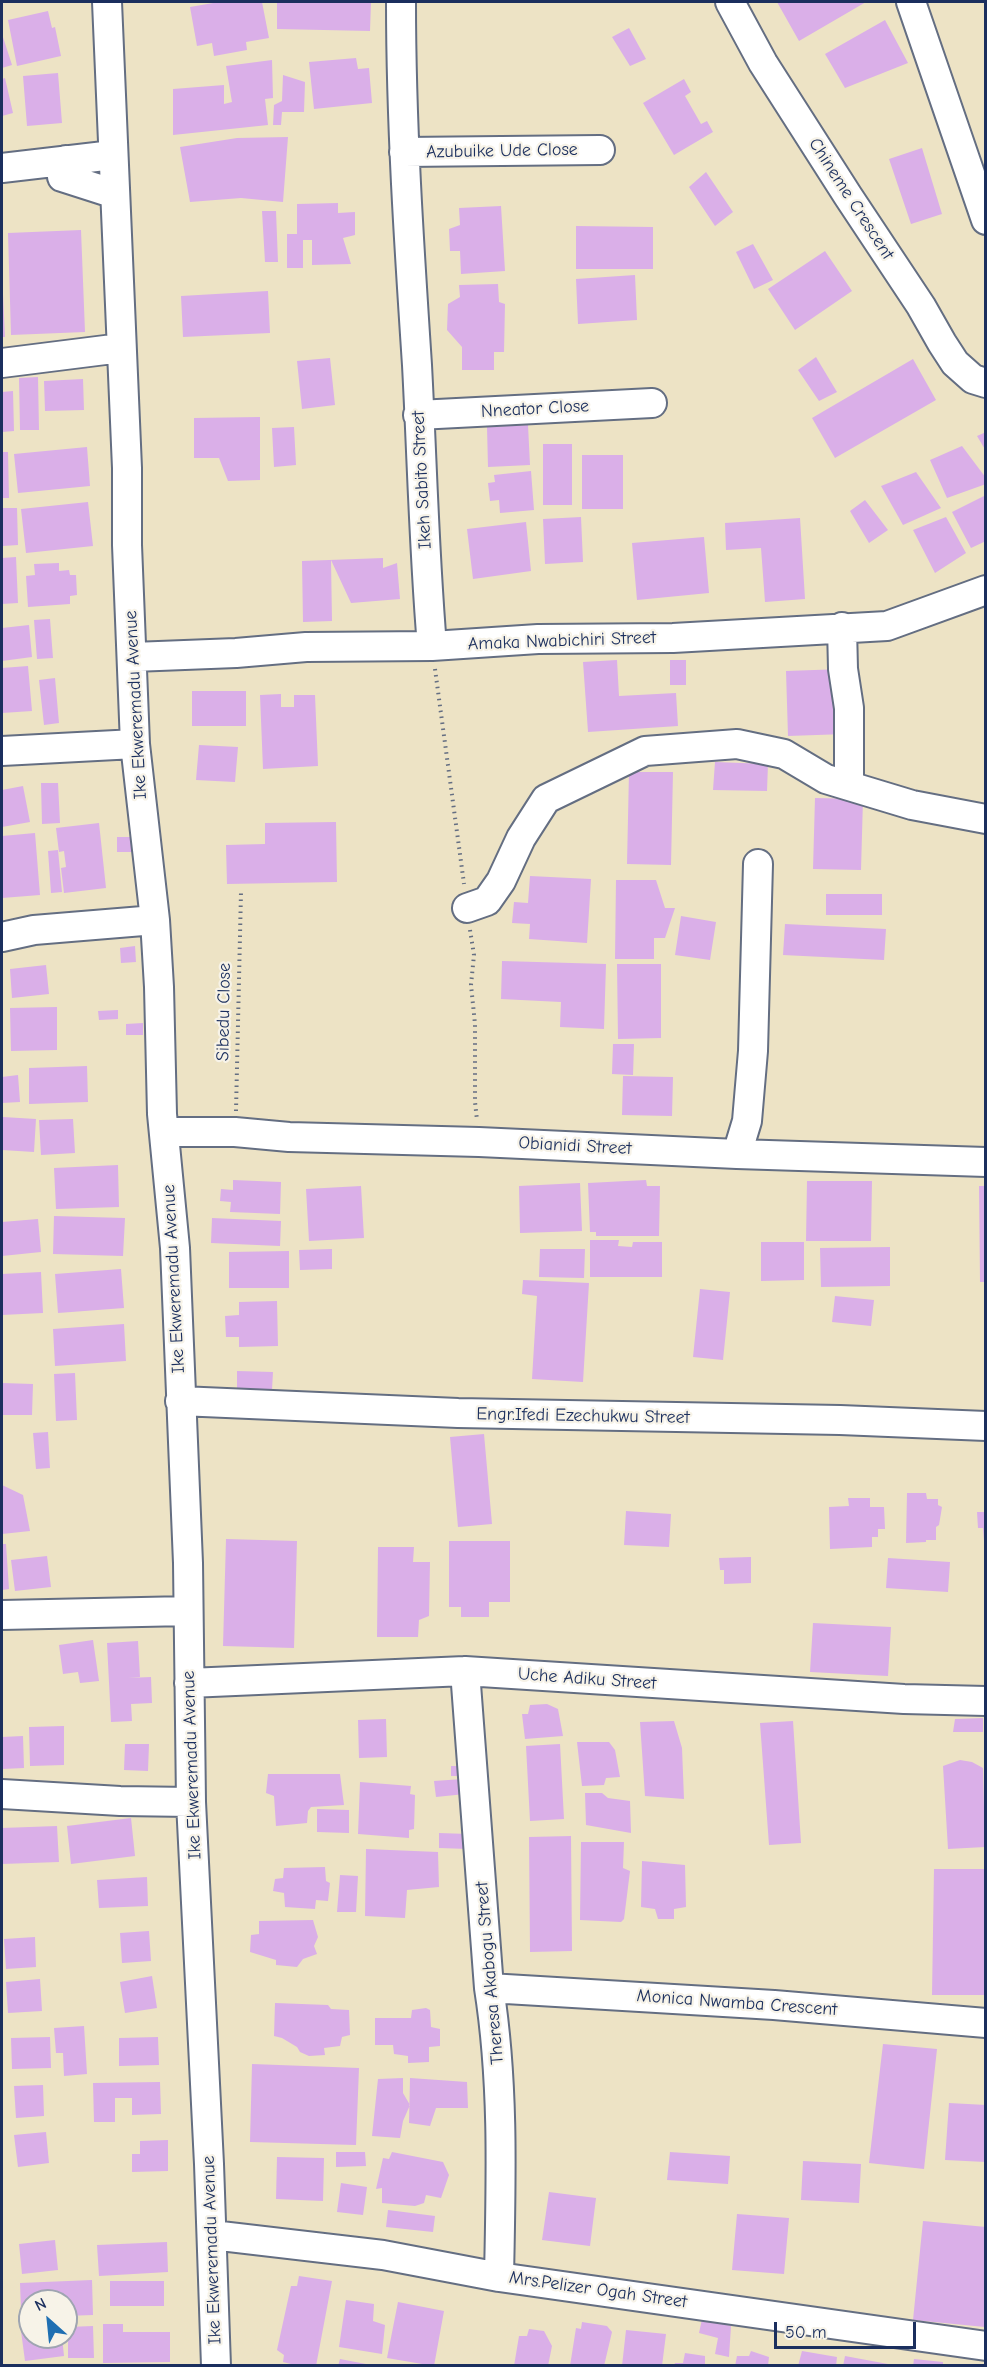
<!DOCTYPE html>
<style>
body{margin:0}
#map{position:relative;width:987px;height:2367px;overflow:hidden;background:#ede3c5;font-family:"Comic Neue",sans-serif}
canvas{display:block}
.frame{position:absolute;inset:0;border:3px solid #1b2f5e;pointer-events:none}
.north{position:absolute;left:18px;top:2289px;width:60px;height:60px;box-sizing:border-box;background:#f7f3e8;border:2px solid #9fa5b1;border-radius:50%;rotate:333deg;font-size:16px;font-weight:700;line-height:24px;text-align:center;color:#1b2f5e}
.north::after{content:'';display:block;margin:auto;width:21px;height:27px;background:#1f6fb2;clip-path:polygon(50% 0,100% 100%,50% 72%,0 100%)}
.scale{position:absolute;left:774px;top:2322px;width:142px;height:27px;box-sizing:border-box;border:3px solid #1b2f5e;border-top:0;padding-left:8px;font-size:18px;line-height:21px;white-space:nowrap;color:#1b2f5e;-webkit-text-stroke:4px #f7f3e8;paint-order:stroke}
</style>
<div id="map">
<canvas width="987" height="2367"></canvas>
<div class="frame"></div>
<div class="north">N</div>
<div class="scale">50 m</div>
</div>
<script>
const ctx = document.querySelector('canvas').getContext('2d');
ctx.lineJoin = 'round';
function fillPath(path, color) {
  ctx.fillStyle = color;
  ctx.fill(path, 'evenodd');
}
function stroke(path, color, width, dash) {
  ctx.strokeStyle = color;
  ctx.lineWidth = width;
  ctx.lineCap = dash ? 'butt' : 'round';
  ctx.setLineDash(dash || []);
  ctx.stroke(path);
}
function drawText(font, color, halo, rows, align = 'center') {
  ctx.font = font + ' "Comic Neue",sans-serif';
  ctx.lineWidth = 4.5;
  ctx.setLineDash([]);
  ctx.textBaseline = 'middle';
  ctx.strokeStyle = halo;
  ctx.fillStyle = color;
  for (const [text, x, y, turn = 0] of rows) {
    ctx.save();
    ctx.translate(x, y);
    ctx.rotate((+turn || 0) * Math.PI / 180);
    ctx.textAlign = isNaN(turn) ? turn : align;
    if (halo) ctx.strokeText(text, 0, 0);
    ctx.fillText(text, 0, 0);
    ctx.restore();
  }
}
fillPath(new Path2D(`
 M219,2H262L269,38L246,42L247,50L214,56L212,43L197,46L190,7Z
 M277,2H371L370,31L277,29Z
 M777,2H866L799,41Z
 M48,11L52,28L55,27L61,56L17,66L8,20Z
 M885,20L908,63L845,88L825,54Z
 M629,28L646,59L630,66L612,37Z
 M2,34L12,65L2,68Z
 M356,58L358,69L369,68L372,103L314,109L309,62Z
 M272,60L273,98L265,99L268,125L173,135V89L224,85V104L232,102L226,66Z
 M58,73L62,123L27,126L23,76Z
 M283,75L305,82L304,112H282L281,125H273L274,105L282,101Z
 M5,78L13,113L2,116V79Z
 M684,79L691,92L685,96L701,124L707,121L713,132L674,155L643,103Z
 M288,137L283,202L241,198L190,202L180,147L237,138Z
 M922,148L942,214L911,224L889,159Z
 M706,172L733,212L715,226L689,187Z
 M338,203V213L355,212V235L343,238L351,264L312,265V240H303V268H287V234H297V204Z
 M501,206L505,271L461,274L460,251H450L449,229L460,225L459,208Z
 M262,211H276L278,262H265Z
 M576,226L653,227V269H576Z
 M81,230L85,332L11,335L8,233Z
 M753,244L773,280L754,289L736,252Z
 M825,251L852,291L795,330L768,289Z
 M635,275L637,320L578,324L576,279Z
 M498,284L499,302L505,304L504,352H494V370H462V347L447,330L448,304L460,297L459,285Z
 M268,291L270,333L183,337L181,296Z
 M3,294L5,337H2V295Z
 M816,357L837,392L819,401L798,370Z
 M330,358L335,405L302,409L297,361Z
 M913,359L936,400L835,458L812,418Z
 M38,377L39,430H20L19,378Z
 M83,379L84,410L45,411L44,381Z
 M13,391L14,431L2,432V392Z
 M260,417V480L228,481L219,458H194V418Z
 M528,425L530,465L488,467L487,427Z
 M294,427L296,465L274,467L272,428Z
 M986,432V451L977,436Z
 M543,444H572V505H543Z
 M962,446L986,478V484L947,498L930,460Z
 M87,447L90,486L18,493L14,454Z
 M2,452H8L9,498H2Z
 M582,455H623V509H582Z
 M531,471L534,510L500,513L499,500L490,501L488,483L495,482L494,475Z
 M916,472L941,508L903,525L881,486Z
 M986,495V541L971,548L952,512Z
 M865,500L888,530L869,543L850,511Z
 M88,502L93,546L26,553L21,509Z
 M2,508H17L18,545L3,546Z
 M581,517L583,562L545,564L543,519Z
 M946,517L966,553L935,573L913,530Z
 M800,518L805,599L765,602L761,548L726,550L725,523Z
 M526,522L531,571L473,579L467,529Z
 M704,537L709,593L637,600L632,543Z
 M16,557L18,603L2,604V558Z
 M383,558V568L397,563L400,599L351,603L331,560L332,621L303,622L302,561Z
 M59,563V571L69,570L70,575H76L77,595L70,596V604L28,607L26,576L35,575L34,564Z
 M50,619L53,658L37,659L34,620Z
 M29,625L32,657L2,661V628Z
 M617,660L619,696L676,693L678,726L588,732L583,662Z
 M670,660H686V685H670Z
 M28,666L32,711L2,713V668Z
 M843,669L845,734L788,736L786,671Z
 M55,678L59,723L44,725L39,680Z
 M192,691H246V726H192Z
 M281,694V707H294V695H315L318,766L263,769L260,695Z
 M199,745L238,747L235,782L196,780Z
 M715,762L768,764L767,791L713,790Z
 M629,772H673L671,865L627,864Z
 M41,783H58L60,823L42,824Z
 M23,786L30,822L2,827V790Z
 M815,798L863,799L861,870L813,869Z
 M336,822L337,882L227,884L226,845L265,844V823Z
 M99,823L106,888L64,893L61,868L66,867L64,851L59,852L56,828Z
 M35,833L40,895L2,898V836Z
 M117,837H132V852H117Z
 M58,850L62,892L51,893L48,851Z
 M530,876L591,879L587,943L529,939L530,924L512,923L514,902L528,903Z
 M616,880H656L665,908H675L665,938H654V959H615Z
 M826,894H882V915H826Z
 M681,916L716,922L710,960L675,955Z
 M785,924L886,929L884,960L783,955Z
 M135,946L136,962L121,963L120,948Z
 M502,961L606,964L604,1029L560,1027L561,1002L501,999Z
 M617,964H661V1038L618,1039Z
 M46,965L49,994L12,998L10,969Z
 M57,1007V1050L11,1051L10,1008Z
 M118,1010V1019L99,1020L98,1011Z
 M143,1023V1035H126V1024Z
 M613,1044H634L633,1075L612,1074Z
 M87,1066L88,1102L29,1104V1068Z
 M18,1075L20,1102L2,1103V1077Z
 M623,1076L673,1077L672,1116L622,1115Z
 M3,1117L36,1119L34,1152L2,1150Z
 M73,1119L75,1153L41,1155L39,1120Z
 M118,1165L119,1207L56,1209L54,1168Z
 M233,1180L281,1182L280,1214L230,1212L231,1202L220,1201L221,1189L233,1190Z
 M646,1180L647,1186H660L659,1236H596V1232H590L588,1183Z
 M807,1181H872L871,1241H806Z
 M580,1183L582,1231L520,1233L519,1186Z
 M361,1186L364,1238L309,1241L306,1189Z
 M979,1186H986V1282H980Z
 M54,1216L125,1218L123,1256L53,1254Z
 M212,1218L281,1221L280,1246L211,1243Z
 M38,1219L41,1252L2,1256V1222Z
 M590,1240H619L618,1246L632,1247L633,1242H662V1277H590Z
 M761,1242H804V1280L761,1281Z
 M890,1247V1286L821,1287L820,1248Z
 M332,1249V1269L300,1270L299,1250Z
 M540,1249H585L584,1278L539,1277Z
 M289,1251V1288H229V1252Z
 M121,1269L124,1308L58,1313L55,1274Z
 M41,1272L43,1313L2,1315V1274Z
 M523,1280L589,1283L583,1382L532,1379L537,1296L522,1294Z
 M700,1289L730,1292L723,1360L693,1357Z
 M835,1296L874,1300L871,1326L832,1322Z
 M277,1301L278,1346L239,1347V1337H226L225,1316L239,1315V1302Z
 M124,1324L126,1361L55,1366L53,1329Z
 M237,1371L273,1372L272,1390L237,1389Z
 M75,1373L77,1420L56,1421L54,1374Z
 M2,1383L33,1384L32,1415H2Z
 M48,1432L50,1468L36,1469L33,1433Z
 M484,1434L492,1524L458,1527L450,1437Z
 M2,1485L23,1495L30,1531L2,1534Z
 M907,1493H926L927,1499H938V1505L942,1507L939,1525L936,1527V1540H926V1542L906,1543Z
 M848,1498H870V1507H884L885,1529H878V1537H872V1547L830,1549L829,1507L849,1506Z
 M626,1511L671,1514L669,1547L624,1545Z
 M977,1512H986V1541H984L983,1528H978Z
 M226,1539L297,1541L294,1648L223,1646Z
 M449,1541H510V1602H489V1617H461V1607H449Z
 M2,1544H6L9,1589L2,1590Z
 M378,1547H414L413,1562H430L429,1616L419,1620L418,1637H377Z
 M47,1556L51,1587L15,1591L11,1560Z
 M751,1557V1583L724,1584V1570H720L719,1558Z
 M888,1558L950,1562L948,1592L886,1588Z
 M813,1623L891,1627L888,1676L810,1672Z
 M93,1640L99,1681L80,1683L78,1672L63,1674L59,1645Z
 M138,1641L140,1677L128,1678L151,1677L152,1703L131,1704L132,1721L111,1722L107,1643Z
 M547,1704L558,1709L563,1736L525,1739L522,1714H528L530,1705Z
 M983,1718V1732H953L955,1719Z
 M386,1719L387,1757L359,1758L358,1720Z
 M674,1721L682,1748L684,1799L645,1796L640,1722Z
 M793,1721L801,1843L769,1845L760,1723Z
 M64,1726V1765L30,1766L29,1727Z
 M23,1736L24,1768L2,1769V1737Z
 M577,1742H609L615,1750L620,1777L606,1778L604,1785L582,1786Z
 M125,1744H149L148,1771L124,1770Z
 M560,1744L564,1819L530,1821L526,1746Z
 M960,1760L972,1762L983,1768L985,1847L948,1849L943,1766Z
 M451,1766H467V1776H451Z
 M268,1774H340L344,1805L311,1807L308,1811L307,1823L276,1826L274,1796L266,1793Z
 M463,1779L465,1794L436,1797L434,1781Z
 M360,1782L411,1786L410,1794L415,1795L414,1829L409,1830V1838L358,1834Z
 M585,1793H602L608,1798L630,1801L631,1833L586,1825Z
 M317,1809L349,1810V1833L317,1832Z
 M131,1818L135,1856L71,1864L67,1826Z
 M57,1826L59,1862L2,1864V1828Z
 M439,1833L468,1834V1849L439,1848Z
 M571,1836L572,1951L530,1952L529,1837Z
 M581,1842H624L623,1868L630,1871L624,1919L621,1922L580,1920Z
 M366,1849L438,1852L439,1887L407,1890L405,1918L365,1916Z
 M642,1861L685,1865L686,1907L674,1909V1919H658L655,1909L641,1907Z
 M325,1867L326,1881L330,1883L328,1901L316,1900L315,1909L285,1907L284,1893L273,1891L275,1879L283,1878L284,1868Z
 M934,1869H986V1995H932Z
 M340,1875L358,1876L356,1912H337Z
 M147,1877L148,1906L99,1908L97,1880Z
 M313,1920L318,1937L314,1946L317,1954L303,1959L297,1967L276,1965V1960L250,1952L251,1935L259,1934V1921Z
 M149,1931L151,1961L122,1963L120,1933Z
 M35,1937L36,1967L6,1969L4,1939Z
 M152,1976L157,2008L125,2013L120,1982Z
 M40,1979L42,2011L8,2013L6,1982Z
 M275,2003L328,2005L331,2009L349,2010L350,2035L342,2037L340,2046L324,2048L325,2055L309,2056L300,2052L297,2047L282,2038L274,2036Z
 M426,2008L430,2010L431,2027L440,2029V2046L429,2047V2062L408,2063V2056L394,2054L393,2045H375V2018H411L412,2010Z
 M84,2026L87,2074L64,2076L63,2053H56L54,2028Z
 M50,2037L51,2068L12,2069L11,2038Z
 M158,2037L159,2065L119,2066V2038Z
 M883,2044L937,2049L924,2169L869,2163Z
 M252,2064L359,2068L356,2145L250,2142Z
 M403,2078V2093L410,2105L403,2121L400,2138L372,2136L378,2079Z
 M410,2078L467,2082L468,2108H436L430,2126L409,2123Z
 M160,2082L161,2114L132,2115V2098H115V2122H94L93,2083Z
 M43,2085L44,2116L16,2118L14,2086Z
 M949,2103L986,2105V2162L945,2160Z
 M46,2132L49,2163L18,2167L14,2135Z
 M168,2140V2171L132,2172V2154H140V2141Z
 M336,2152H365L366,2166L336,2167Z
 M392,2152L443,2162L449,2175L441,2198L426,2195L424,2203L415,2206L382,2203V2188L376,2189L383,2158L389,2159Z
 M670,2152L730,2156L728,2184L667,2180Z
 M277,2157L324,2158L323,2201L276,2199Z
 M803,2161L861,2164L859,2203L801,2200Z
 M341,2183L367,2187L363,2215L337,2212Z
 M549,2192L596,2198L590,2246L542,2240Z
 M388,2210L435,2216L433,2232L386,2227Z
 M737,2214L789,2218L784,2274L732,2270Z
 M923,2221L986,2227L985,2327L913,2320Z
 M55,2240L58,2270L22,2274L19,2244Z
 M167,2242L168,2272L99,2276L97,2245Z
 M299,2276L332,2281L316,2366H299L283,2362L284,2355L277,2350L291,2286H297Z
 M92,2280L93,2315L66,2316V2301H30V2310H21L20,2283Z
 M110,2281H164V2306H110Z
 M346,2300L374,2304L373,2321L385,2325L382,2354L339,2347Z
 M398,2302L444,2311L434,2366L387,2358Z
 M702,2319L731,2326L729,2357L715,2354L718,2338L699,2333Z
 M582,2322L607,2326L612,2332L604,2366H570L576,2328L581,2329Z
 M103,2324H123V2332H170V2362L103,2363Z
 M93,2326L94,2358H68V2327Z
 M30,2329V2337H62L64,2356L25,2361L21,2331Z
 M529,2329L544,2331L552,2346L548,2366H514L519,2336H527Z
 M626,2330L666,2334L662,2366H622Z
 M751,2351L769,2357L768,2366H735L737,2356H749Z
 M802,2351L837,2357L836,2366H798Z
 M685,2353L705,2356V2366H674L675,2363H683Z
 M845,2356L888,2364V2366H843Z
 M340,2359L366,2364V2366H338Z
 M914,2359L943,2362V2366H913Z`), '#daafe8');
const minor = new Path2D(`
 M107,2L127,468V545L135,744L155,920L159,987L162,1114L175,1248L188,1563L191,1802L209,2164L216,2366
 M401,2C401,123 409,244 417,365C422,459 424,552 432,646
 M730,2L763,63L848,196L921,306L942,343L955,363L973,379L986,383
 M911,2L986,220
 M404,152L600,150
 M66,160L62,177L115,194
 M2,168L113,155
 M2,363L121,348
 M418,415L652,403
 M842,627L843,669L849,708V785
 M133,657L236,653L306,647L432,646L538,639L673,638L887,626L986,590
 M2,751L135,744
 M467,908L487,901L501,881L521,838L546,799L645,751L737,744L784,754L826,779L912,805L986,819
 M2,937L34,930L155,920
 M164,1132H235L289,1137L479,1142L737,1154L986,1162
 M737,1154L747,1121L753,1051L758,864
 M180,1401L458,1413L840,1420L986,1426
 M2,1615L188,1611
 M465,1671L489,1988C504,2083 501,2180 499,2277
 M189,1683L465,1671L904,1699L986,1701
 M2,1794L120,1801L191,1802
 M489,1988L774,2005L986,2023
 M212,2235L383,2255L499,2277L986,2346`);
stroke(minor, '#646e82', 32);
stroke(new Path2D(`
 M435,669L464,884
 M470,930L474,955L471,985L475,1024V1102L477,1120
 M236,1111L241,892`), '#646e82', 4, [1.5, 4.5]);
stroke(minor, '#fff', 28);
drawText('18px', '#1b2f5e', '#f7f3e8', [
 ["Azubuike Ude Close",502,151,-1],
 ["Chineme Crescent",851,199,57],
 ["Nneator Close",535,409,-3],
 ["Ikeh Sabito Street",422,480,-93],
 ["Amaka Nwabichiri Street",562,641,-2],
 ["Ike Ekweremadu Avenue",136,705,-93],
 ["Sibedu Close",224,1012,-89],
 ["Obianidi Street",575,1146,3],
 ["Ike Ekweremadu Avenue",174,1279,-93],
 ["Engr.Ifedi Ezechukwu Street",583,1416,1],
 ["Uche Adiku Street",587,1679,4],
 ["Ike Ekweremadu Avenue",192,1765,-92],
 ["Theresa Akabogu Street",490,1973,-95],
 ["Monica Nwamba Crescent",737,2003,4],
 ["Ike Ekweremadu Avenue",212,2250,-92],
 ["Mrs.Pelizer Ogah Street",598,2290,8]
]);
</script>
